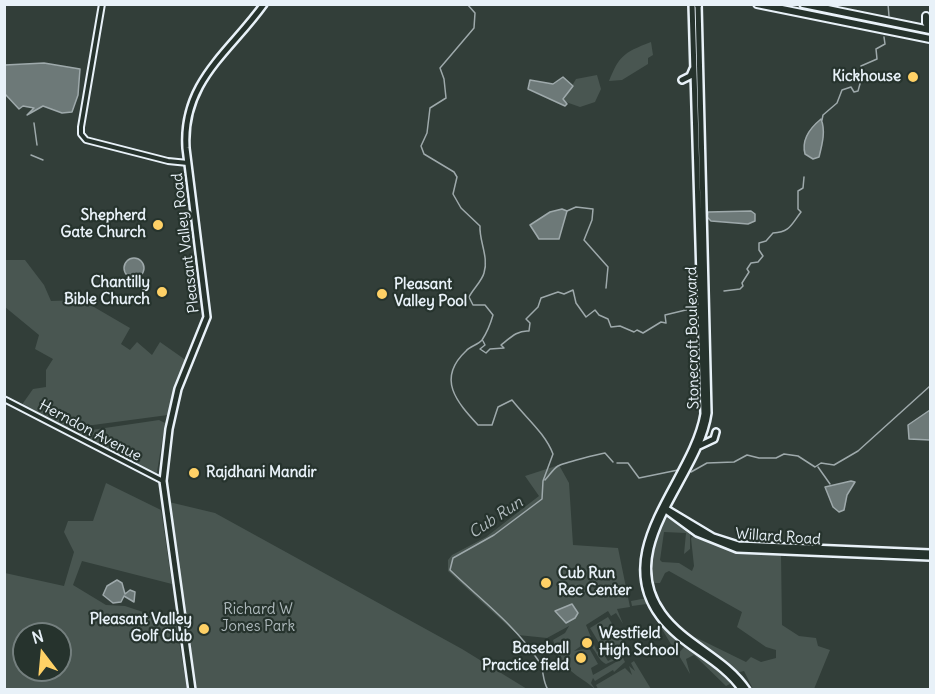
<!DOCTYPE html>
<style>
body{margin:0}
#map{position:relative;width:935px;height:694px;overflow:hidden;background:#323e39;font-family:Delius,sans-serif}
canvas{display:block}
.frame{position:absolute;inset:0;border:6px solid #e8f1f8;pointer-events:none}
.north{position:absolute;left:12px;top:622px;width:60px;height:60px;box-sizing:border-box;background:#26332d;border:2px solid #747f7e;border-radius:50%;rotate:344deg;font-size:16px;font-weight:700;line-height:24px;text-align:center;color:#e8f1f8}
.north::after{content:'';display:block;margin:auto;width:21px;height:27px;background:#ffd166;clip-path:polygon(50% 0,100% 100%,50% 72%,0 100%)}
</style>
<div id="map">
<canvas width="935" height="694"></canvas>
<div class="frame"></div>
<div class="north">N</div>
</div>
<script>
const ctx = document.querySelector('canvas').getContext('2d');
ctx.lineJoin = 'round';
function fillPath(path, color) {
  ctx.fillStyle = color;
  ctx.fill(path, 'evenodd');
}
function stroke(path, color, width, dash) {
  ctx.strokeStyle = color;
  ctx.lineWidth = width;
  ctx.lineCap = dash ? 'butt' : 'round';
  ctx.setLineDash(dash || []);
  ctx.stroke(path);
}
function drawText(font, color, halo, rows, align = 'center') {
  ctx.font = font + ' Delius,sans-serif';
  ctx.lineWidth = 4.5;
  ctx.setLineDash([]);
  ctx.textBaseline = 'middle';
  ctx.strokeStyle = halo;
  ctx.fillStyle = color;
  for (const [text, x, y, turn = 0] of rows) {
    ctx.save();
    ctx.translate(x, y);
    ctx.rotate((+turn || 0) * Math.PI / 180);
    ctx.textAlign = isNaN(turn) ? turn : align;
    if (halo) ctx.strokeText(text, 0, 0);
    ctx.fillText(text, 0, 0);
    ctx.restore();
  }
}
fillPath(new Path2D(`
 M651,42L653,55L648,58V64L622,80L609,81C619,57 622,53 651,42Z
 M597,75L601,89L595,102L580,107L563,101L576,79Z
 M4,260H25L44,285L51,301L82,300L130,328L121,344L130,350L137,342L152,355L160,342L187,361L168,415L63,429L21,406L33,389L46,387V370L53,359L35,349L39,335L5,307Z
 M159,420L165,423L156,478L71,433Z
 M559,465L569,483L573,545L618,548L630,607L617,609L623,624L616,613L611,616L608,611L586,625L597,652L601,650L608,661L619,655L622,657L606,664C596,659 596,646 585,643L574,651L589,648L598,664L591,668L593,675L623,658L625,662L614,672L613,670L595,681L593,678L591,683L595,689C585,680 568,672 561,660H555L559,658L553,640L565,633L569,626L547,638L518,635L448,571V560L452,555L486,537L539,496L525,476Z
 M106,483L161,510L172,584L82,561L73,585L106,605L125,606L176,623L187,689H5V573L64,586L74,552L64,532L68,521H93ZM24,634H60V670H24Z
 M169,502L215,513L462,649L527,689H197Z
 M666,517L690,531V549L684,554L686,533L664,532L660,560L662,562L679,563L692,571L694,566L691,538L696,534L707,542L730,550L781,554L782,625L799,636L816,638L818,646L830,650L814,689H753L744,671L736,673L695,637L746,662L751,657L761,662L776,658V650L766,647L737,627L742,612L669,571L665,573L660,583H653V550Z
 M647,598L659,622L680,642L675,651L647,604L632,606L631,601Z
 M608,617L625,645L607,656L590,628Z
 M684,647H689L729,679L730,684L726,686L694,655L686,659L690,674L678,654Z
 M634,661L651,689H598L596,685L625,668L632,675L629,666L635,671L631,663Z`), '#495651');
const water = new Path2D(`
 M44,63L80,69L78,95L72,112L62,113L43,106L27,115L34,108L23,106L19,109L5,94V65Z
 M563,77L573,86L563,99L567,104L565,106L528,89L530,80L553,84Z
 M821,119C826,131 822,145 819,157L813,159L805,154C801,139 810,128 821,119Z
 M562,209L567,211L559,239H539L530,225L550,212Z
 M751,211L755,214V221L748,224L711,221L707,217L708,212Z
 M124 268a10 10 0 1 1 20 0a10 10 0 1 1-20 0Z
 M930,410V440L909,439L908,425Z
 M851,481L855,482L847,495L844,510L839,512L833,507L825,487Z
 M117,580L122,583L125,594L130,590L135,592L134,602L124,596L121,602L113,603L103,595L107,586Z
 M572,604L578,613L575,618L566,623L555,611Z`);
fillPath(water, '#6d7978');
stroke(water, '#9ea9ab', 1.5);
stroke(new Path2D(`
 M467,4L475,13L474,28L440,68L444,79L446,98L430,108L427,133L421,146L424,154L454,172L457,177L453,194L461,208L480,226C479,241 489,257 484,273C482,281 473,289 469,297L473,305H485L493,315C491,322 486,334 482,340C478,345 470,346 466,351C436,379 457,402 478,425H492L498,407L512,400C526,418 545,433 553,454L543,481L542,499L494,535L453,558L450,570C480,599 515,625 538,660C545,669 541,678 548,690
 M888,4L889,16
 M822,120L823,115L837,103L842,90L851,87L854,92L858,91L863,73L861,66L877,59L876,49L885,44L884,37
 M34,123L37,145
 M31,155L43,160
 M567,211L576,207L593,209L592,220L584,240L608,267L606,288
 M724,291L740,289L743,286L742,283L749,272L747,269L751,263L758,262L763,256L759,250V243L766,241L773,233C790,232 791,225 801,212L798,209V191L803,188L804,177
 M483,341L485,345L480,349L486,353L490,349L504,348L501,345C511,337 518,330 529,331L530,323L526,319L538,307L541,298L558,292L564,294L573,290L576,303L586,317L595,310L599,315L608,319L611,327L620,326L634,332L637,330L643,333L661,322L666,323L665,315L690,309L697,304
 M617,463H628L639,478L678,470
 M818,467L830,484
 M691,472L707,463L734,462L747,455L759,458H776L784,454L798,456L815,467L821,463L834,465L858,451L930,386
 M545,480C549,476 553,469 558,466C563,463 599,454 605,453L613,462`), '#9ea9ab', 1.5);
const minor = new Path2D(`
 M102,4L81,127V134L86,140L168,161L188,163
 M4,399L163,481`);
const major = new Path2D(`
 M692,4L704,414C693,480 609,549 660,617C682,647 721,659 742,690
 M698,4L708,413C699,478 614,546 662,613C685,645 725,657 747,690
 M682,80L690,76L693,69
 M699,446L714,439L716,432
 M663,507L713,537L738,545L930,553
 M663,508L697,533L737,549L930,557
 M192,690L163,481L169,429L178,389L207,317L186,148C182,81 230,52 264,4`);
const highway = new Path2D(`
 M757,4L930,39
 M803,4L930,30
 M698,5V4
 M926,16V23L930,28`);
stroke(minor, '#e8f1f8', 8);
stroke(major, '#e8f1f8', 10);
stroke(highway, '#e8f1f8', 10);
stroke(minor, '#26332d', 4);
stroke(major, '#26332d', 5);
stroke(highway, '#26332d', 6);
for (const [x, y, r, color] of [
 [913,77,6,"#ffd166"],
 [158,225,6,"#ffd166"],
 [162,292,6,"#ffd166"],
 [382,294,6,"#ffd166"],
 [194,473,6,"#ffd166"],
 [546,583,6,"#ffd166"],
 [204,629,6,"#ffd166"],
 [587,643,6,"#ffd166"],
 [581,658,6,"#ffd166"]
]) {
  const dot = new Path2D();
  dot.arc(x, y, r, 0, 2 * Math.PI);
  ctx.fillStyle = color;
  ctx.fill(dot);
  stroke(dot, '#26332d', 2);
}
drawText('bold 15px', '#e8f1f8', '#26332d', [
 ["Kickhouse",901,77],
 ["Shepherd",146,216],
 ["Gate Church",146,233],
 ["Chantilly",150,283],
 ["Bible Church",150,300],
 ["Pleasant",394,285,"left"],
 ["Valley Pool",394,302,"left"],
 ["Rajdhani Mandir",206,473,"left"],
 ["Cub Run",558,574,"left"],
 ["Rec Center",558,591,"left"],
 ["Pleasant Valley",192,620],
 ["Golf Club",192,637],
 ["Westfield",599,634,"left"],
 ["High School",599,651,"left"],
 ["Baseball",569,649],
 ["Practice field",569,666]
], 'right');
drawText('15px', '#e8f1f8', '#26332d', [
 ["Pleasant Valley Road",186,243,-97],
 ["Stonecroft Boulevard",693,338,-91],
 ["Herndon Avenue",90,431,28],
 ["Willard Road",778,537,4]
]);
drawText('15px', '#b0bbbe', '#26332d', [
 ["Richard W",258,610],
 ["Jones Park",258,627]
]);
drawText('italic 16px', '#b1bbbe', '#26332d', [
 ["Cub Run",496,518,-34]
]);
</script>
